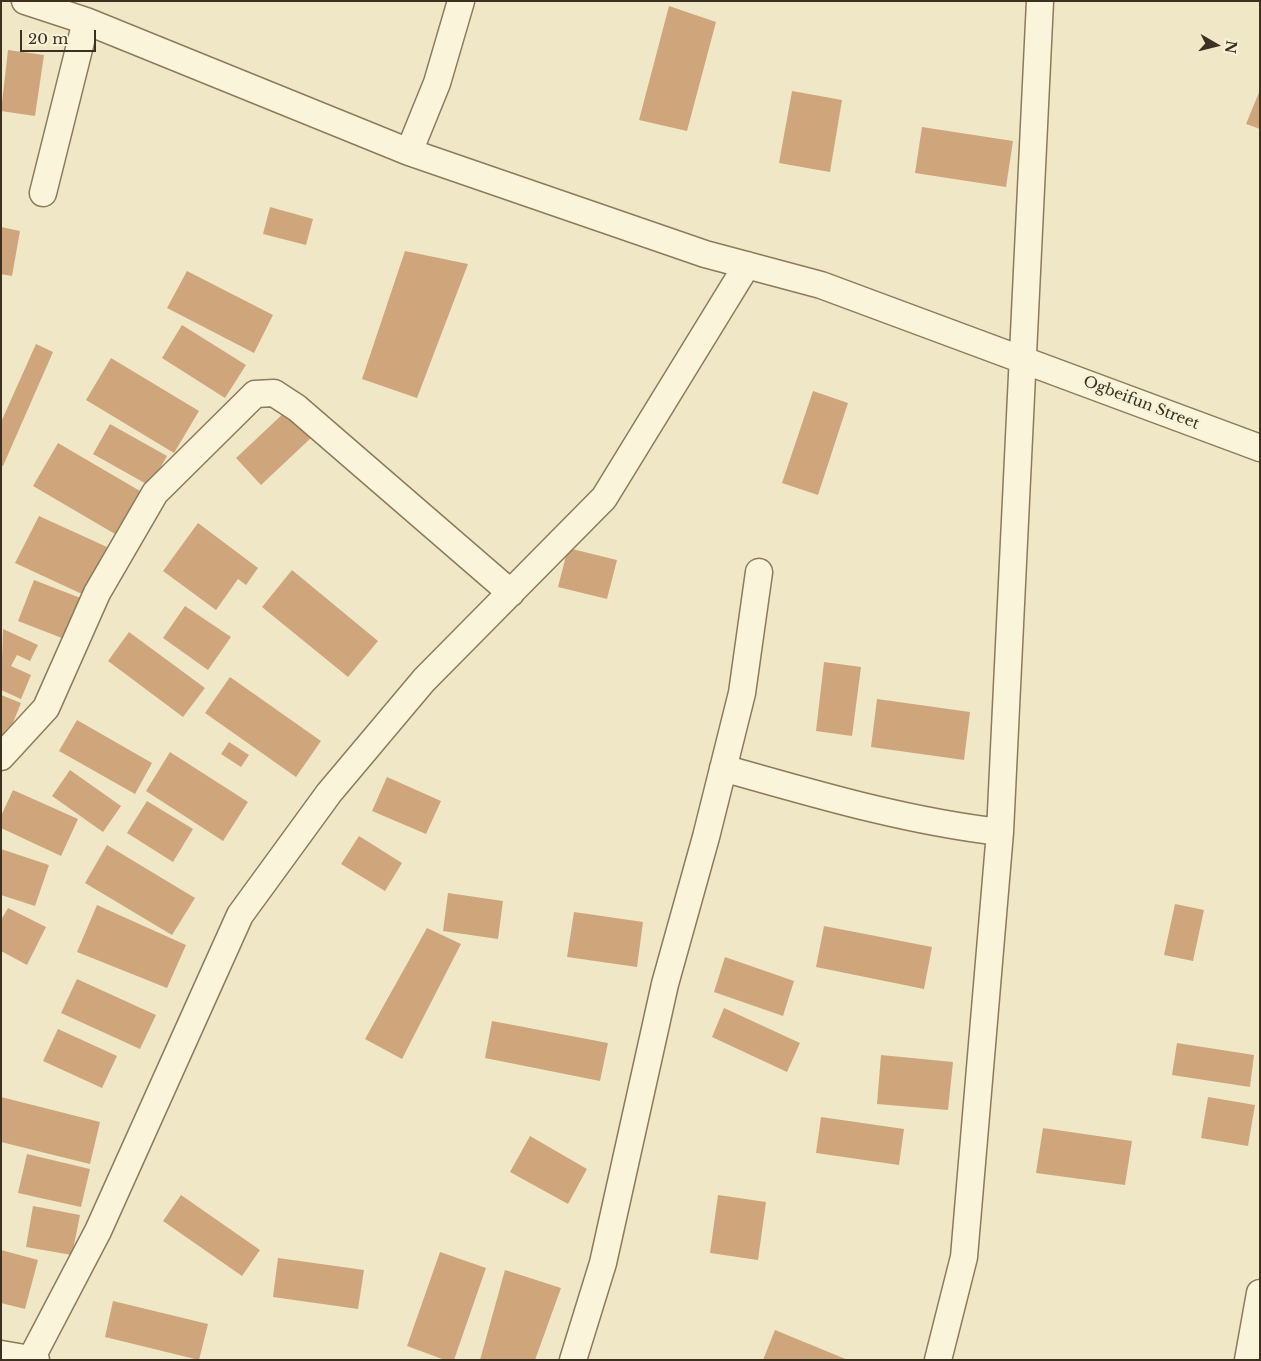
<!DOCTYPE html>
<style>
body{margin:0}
#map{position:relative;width:1261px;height:1361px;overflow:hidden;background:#f0e7c7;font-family:"Libre Baskerville",serif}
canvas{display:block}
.frame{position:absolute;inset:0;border:2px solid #3c3020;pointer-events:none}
.north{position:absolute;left:1191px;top:20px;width:50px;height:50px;-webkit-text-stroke:4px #f7f1d7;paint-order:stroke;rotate:98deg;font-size:14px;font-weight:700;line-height:20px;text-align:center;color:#3c3020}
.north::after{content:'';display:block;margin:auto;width:18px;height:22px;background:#3c3020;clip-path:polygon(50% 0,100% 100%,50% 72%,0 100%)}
.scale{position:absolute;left:20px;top:30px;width:76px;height:22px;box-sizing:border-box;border:2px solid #3c3020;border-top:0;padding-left:6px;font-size:15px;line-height:18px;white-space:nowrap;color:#3c3020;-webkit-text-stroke:4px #f7f1d7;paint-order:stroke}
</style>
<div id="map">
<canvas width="1261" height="1361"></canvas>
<div class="frame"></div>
<div class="north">N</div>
<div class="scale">20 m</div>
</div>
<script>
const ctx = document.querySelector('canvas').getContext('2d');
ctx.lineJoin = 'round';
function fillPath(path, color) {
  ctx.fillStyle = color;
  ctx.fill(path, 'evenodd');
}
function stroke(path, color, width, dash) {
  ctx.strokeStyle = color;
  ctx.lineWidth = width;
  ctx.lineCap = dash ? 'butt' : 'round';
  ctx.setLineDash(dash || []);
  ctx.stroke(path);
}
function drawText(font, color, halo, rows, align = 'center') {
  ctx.font = font + ' "Libre Baskerville",serif';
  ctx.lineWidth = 5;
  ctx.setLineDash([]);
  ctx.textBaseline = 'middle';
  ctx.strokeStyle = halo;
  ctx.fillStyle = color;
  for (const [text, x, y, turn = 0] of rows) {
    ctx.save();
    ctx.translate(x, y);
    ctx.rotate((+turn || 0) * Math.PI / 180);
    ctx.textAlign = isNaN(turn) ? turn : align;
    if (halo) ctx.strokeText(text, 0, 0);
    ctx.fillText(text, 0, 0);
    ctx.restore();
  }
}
fillPath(new Path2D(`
 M669,6L716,22L687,131L639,120Z
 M8,50L44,55L35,116L1,111Z
 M1260,90V129L1246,124Z
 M792,91L842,100L830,172L779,163Z
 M922,127L1013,141L1006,187L915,173Z
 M270,207L313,219L306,245L263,234Z
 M1,227L20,231L12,276L1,274Z
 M405,251L468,264L417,398L362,379Z
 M187,271L273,315L254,353L167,308Z
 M182,325L246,365L225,398L162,358Z
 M36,344L53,352L3,466L1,465V422Z
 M111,358L199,411L174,453L86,400Z
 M813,391L848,403L818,495L782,483Z
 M287,410L312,437L261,485L236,458Z
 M110,424L167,456L150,486L93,454Z
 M58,443L140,491L115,534L33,486Z
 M39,516L107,547L82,594L15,563Z
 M198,523L258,568L246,585L238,579L216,610L163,571Z
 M568,548L617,560L607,599L558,587Z
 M292,570L378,641L348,677L262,607Z
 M34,580L83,599L67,640L18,621Z
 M185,606L231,637L208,670L163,638Z
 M3,629L38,645L30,661L17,655L11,666L31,675L21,699L1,690Z
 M129,632L205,688L183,717L108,661Z
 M824,662L861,667L852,736L816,731Z
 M230,677L321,741L296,777L205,713Z
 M1,695L21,703L4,745L1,744Z
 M877,699L970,712L964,760L871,747Z
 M77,720L152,763L135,794L59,751Z
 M229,742L249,755L241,767L221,754Z
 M170,752L248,802L223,841L146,791Z
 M70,770L121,806L103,832L52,796Z
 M387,777L441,801L426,834L372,811Z
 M13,790L78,819L61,856L1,828V816Z
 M147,801L193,829L173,862L127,833Z
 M359,836L402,863L385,891L341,864Z
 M107,845L195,898L172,935L85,883Z
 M1,849L49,865L35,906L1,895Z
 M448,893L503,901L498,939L443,931Z
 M1175,904L1204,910L1193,961L1164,955Z
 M97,905L186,945L167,988L77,952Z
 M8,908L46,927L27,965L1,951V920Z
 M574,912L643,922L637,967L567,957Z
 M824,926L932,947L924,989L816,967Z
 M427,928L461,944L402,1059L365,1039Z
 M725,957L794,981L783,1016L714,992Z
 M77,979L156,1015L140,1049L61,1013Z
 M724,1008L800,1043L787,1072L712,1037Z
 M492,1021L608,1043L600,1081L485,1058Z
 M58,1029L117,1056L102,1088L43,1061Z
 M1177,1043L1254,1055L1250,1087L1172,1075Z
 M881,1055L953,1062L948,1110L877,1104Z
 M1,1097L100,1122L90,1164L1,1142Z
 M1208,1097L1255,1105L1248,1146L1201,1138Z
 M821,1117L904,1129L899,1165L816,1153Z
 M1043,1128L1132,1141L1125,1185L1036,1173Z
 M530,1136L587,1169L568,1204L510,1172Z
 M27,1154L90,1169L81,1207L18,1193Z
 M181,1195L260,1250L242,1276L163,1221Z
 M718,1195L766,1202L758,1260L710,1253Z
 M33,1206L80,1215L72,1255L26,1247Z
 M1,1250L38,1260L25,1309L1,1303Z
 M440,1252L486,1268L454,1360H445L407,1346Z
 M278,1258L364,1270L358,1309L273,1297Z
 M505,1270L561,1288L535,1360H480Z
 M113,1301L208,1324L199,1360L105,1337Z
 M775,1330L848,1360H763Z`), '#cfa67c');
const minor = new Path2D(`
 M25,1L86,21L409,152L705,254L821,285L1260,448
 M409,152L437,83L461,1
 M43,193L86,21
 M1,757L46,708L97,593L155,493L255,394L274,393L297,408L511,593
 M723,768C815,794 905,821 1000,832
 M1,1354L36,1360
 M31,1359L98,1231L240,915L329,793L424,680L604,498L747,265
 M573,1360L603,1263L665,984L706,837L742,693L759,572
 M938,1360L964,1257L1000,832L1040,1
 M1248,1360L1260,1293`);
stroke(minor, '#8c7a5b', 29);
stroke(minor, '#faf4db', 26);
drawText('15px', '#3c3020', '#f7f1d7', [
 ["Ogbeifun Street",1141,403,21]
]);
</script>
